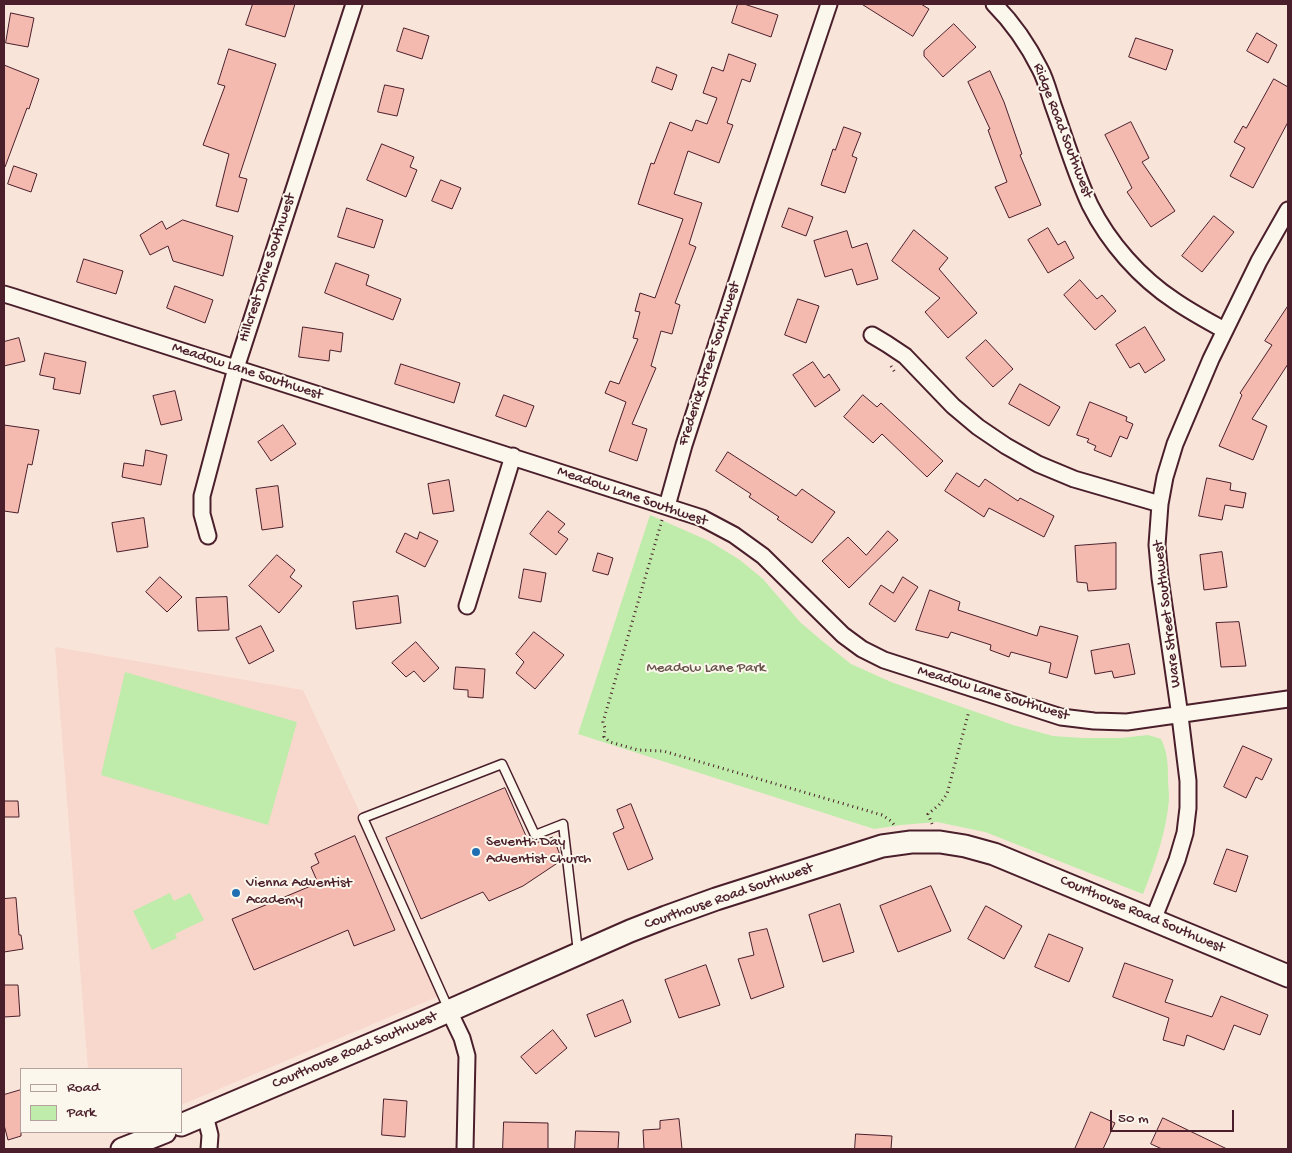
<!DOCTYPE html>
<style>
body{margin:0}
#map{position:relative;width:1292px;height:1153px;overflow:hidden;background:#f9e4da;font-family:"Gochi Hand",sans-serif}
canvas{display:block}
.frame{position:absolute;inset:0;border:5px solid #4a1f2b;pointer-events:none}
.legend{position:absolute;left:20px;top:1068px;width:162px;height:65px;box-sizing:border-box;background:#fbf7ec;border:1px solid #b4a19f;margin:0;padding:6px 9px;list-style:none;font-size:15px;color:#4a1f2b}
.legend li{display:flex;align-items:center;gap:10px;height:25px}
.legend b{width:25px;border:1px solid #b4a19f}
.scale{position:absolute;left:1110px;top:1110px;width:124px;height:22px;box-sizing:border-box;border:2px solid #4a1f2b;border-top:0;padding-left:6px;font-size:15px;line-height:18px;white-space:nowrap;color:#4a1f2b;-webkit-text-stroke:4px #fbf7ec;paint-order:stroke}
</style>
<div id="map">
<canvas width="1292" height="1153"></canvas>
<div class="frame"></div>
<ul class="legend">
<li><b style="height:6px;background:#fbf7ec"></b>Road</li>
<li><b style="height:14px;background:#bfecaa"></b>Park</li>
</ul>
<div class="scale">50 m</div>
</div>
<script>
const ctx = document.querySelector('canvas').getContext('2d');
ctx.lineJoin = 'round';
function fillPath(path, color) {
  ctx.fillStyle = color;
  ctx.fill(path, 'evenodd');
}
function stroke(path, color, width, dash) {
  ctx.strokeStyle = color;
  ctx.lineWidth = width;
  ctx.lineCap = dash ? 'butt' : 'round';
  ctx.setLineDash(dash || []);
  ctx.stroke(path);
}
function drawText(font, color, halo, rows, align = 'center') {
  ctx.font = font + ' "Gochi Hand",sans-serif';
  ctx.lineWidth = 4;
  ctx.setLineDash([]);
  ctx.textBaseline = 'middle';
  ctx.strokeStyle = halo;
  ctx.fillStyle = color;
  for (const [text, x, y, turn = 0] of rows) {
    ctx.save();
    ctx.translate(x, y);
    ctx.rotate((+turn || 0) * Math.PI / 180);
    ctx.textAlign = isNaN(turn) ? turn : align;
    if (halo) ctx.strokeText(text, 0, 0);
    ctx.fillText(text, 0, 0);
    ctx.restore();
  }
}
fillPath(new Path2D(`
 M55,647L303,690L444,994L181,1105V1069H88Z`), '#f8d7cd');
fillPath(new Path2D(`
 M650,515L709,541L740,560L763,579L800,622L821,640L851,664L891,682L1013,725L1053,736L1083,738H1121L1148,735L1161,739C1167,751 1168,763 1168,777C1168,784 1169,792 1169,800C1166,833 1155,864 1143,894L985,832L937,822L901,825L874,829L578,734Z
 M125,672L297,722L268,825L101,775Z
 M170,893L174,901L190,893L204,920L175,934L177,938L152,950L133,911Z`), '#bfecaa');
const building = new Path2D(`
 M253,4H295L285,37L246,25Z
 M738,4H744L778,15L771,37L732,23Z
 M862,4H921L929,9L913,36Z
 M11,13L34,18L28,47L6,43Z
 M954,24L976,47L943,77L924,56V51Z
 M404,28L429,36L422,59L397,51Z
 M1257,33L1277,45L1268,63L1247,51Z
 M1136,38L1173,50L1166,70L1129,57Z
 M229,49L276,64L239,177L247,179L238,212L216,206L229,154L203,145L225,86L218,84Z
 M729,54L756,64L750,82L742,79L727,123L733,125L719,163L688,151L674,194L702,203L689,244L696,247L675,303L680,305L672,334L661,331L651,366L656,368L632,424L647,429L637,461L609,451L626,402L605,393L610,381L619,384L638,339L633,338L640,312L635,311L640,293L655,298L683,219L638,204L651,163L654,164L670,122L692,131L696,120L707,124L717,98L703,93L712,67L723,71Z
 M4,65L39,79L29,109L27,108L5,167L4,166Z
 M657,67L677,75L672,90L652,82Z
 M990,71L1004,102L1022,154L1020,155L1041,205L1009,218L995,187L1007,182L988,130L990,129L968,82Z
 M1274,79L1288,87V122L1253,188L1230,176L1245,148L1234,142L1243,126L1246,128Z
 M385,85L404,89L397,116L378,112Z
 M1131,122L1149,158L1142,162L1175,211L1151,227L1127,192L1132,188L1105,135Z
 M844,127L861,133L852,156L857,158L845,193L821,185L833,149L835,150Z
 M382,144L414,157L410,167L417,170L406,197L367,180Z
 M14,166L37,174L31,192L8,184Z
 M441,180L461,188L452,209L432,201Z
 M347,208L383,220L374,248L338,237Z
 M789,208L813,217L806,236L782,227Z
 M1214,216L1234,232L1202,272L1182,256Z
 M183,220L233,236L223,276L173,261L168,246L150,255L140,235L162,221L166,229Z
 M1048,228L1058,245L1065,241L1074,258L1048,273L1028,240Z
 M914,230L948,258L939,269L977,313L948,338L925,312L940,298L892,261Z
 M847,231L852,248L867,243L878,279L857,285L852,269L825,277L814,241Z
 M84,259L123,271L116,294L77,282Z
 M336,263L369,275L366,285L401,299L393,320L325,293Z
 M1080,280L1097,299L1102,295L1116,311L1095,330L1064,295Z
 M175,286L213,300L205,323L167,308Z
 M798,299L819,306L806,343L785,335Z
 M1288,306V364L1252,419L1267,426L1253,460L1219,446L1242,395L1240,393L1272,345L1265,341Z
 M303,327L343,333L341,352L330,350L329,361L299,357Z
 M1145,327L1165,360L1145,373L1139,363L1130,368L1116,345Z
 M19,338L25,361L4,366V342Z
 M986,340L1013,369L993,387L966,358Z
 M45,353L86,362L80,394L53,389L55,378L40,375Z
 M813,362L824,378L829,374L840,390L815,407L793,375Z
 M401,364L460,383L454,403L395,384Z
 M1020,384L1060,407L1049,426L1009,404Z
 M175,391L182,420L161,425L153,396Z
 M504,395L534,406L526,427L496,416Z
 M863,395L877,407L881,403L943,461L927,477L882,434L873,443L844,417Z
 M1090,402L1127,417L1126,421L1133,424L1127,439L1120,436L1111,457L1094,450L1096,446L1087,442L1089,439L1077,435Z
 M4,425L39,430L32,465L28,464L18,513L4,511Z
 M283,425L296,444L271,461L258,442Z
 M146,450L167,455L161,485L122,477L124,463L143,466Z
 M728,452L796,496L802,489L835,512L812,543L777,519L779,517L749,497L751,494L716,471Z
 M957,473L979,487L985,479L1018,501L1020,498L1054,516L1044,537L989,508L984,517L945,491Z
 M1207,478L1231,483L1230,490L1246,493L1243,508L1225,505L1222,520L1199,516Z
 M449,480L454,511L433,514L428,484Z
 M278,486L283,527L262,530L256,489Z
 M548,511L565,524L558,532L568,539L556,555L530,534Z
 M144,518L148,547L117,552L112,523Z
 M888,531L898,540L849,588L822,561L848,537L866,555Z
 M420,532L438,541L425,567L396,552L405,533L417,539Z
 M1116,543V589L1088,591L1087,583L1077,582L1075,546Z
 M1222,552L1227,587L1204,590L1200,555Z
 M598,553L613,558L608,575L593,571Z
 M277,555L295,570L290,577L302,586L279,613L249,586Z
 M524,569L546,573L541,602L519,598Z
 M160,577L182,597L167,612L146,592Z
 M903,577L918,587L895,622L869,604L881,585L893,593Z
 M930,590L960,602L958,610L1037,636L1040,626L1078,636L1067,678L1049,673L1051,663L1011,652L1009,657L990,650L991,645L951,632L948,638L916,630Z
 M398,596L401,623L356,629L353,602Z
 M227,597L229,630L198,631L196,598Z
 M1239,622L1246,666L1221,667L1216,623Z
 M261,626L274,651L249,664L236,638Z
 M534,632L564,655L535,689L516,673L524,662L516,654Z
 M416,642L439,668L424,682L414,671L406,677L392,663Z
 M1129,644L1135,674L1114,678L1112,671L1095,674L1091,651Z
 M456,667L485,669L483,698L468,697V690L454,689Z
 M1243,746L1272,759L1262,780L1256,777L1246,798L1224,787Z
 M505,788L530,845L553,837L562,860L523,886L489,901L483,892L421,919L386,838Z
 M4,801H18L19,817H4Z
 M631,804L653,859L628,870L613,833L624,828L617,810Z
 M355,836L395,930L354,946L348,930L254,970L232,919L318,883L311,867L319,863L315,854Z
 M1227,849L1248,856L1236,892L1214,884Z
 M931,886L951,931L898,952L880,906Z
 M16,898L19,935H21L23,949L4,952V899Z
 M840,904L854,952L823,962L809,915Z
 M986,906L1022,926L1004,959L968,939Z
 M767,929L784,987L751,999L738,959L754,955L749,933Z
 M1049,934L1083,948L1069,982L1035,967Z
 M1125,963L1173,980L1165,1002L1212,1017L1221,996L1268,1015L1260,1035L1234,1025L1224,1050L1187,1035L1184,1046L1163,1040L1169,1018L1113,997Z
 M706,965L720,1005L679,1018L665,980Z
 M4,985H18L20,1016L4,1017Z
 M623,1000L631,1022L595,1037L587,1015Z
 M553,1030L567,1048L536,1074L521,1057Z
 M21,1090V1136L8,1140L4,1125V1095Z
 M384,1099L407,1101L405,1137L382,1135Z
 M1091,1112L1115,1123L1103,1149H1075Z
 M1163,1118L1227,1149H1162L1151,1144Z
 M679,1119L682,1149H644L643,1130L660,1129V1121Z
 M504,1122L548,1123V1149H503Z
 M576,1131L619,1132L618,1149H575Z
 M856,1134L892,1136L891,1149H855Z`);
fillPath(building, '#f4b9af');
stroke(building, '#4a1f2b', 1);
const lane = new Path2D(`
 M449,1010L363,818L502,764L535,835L563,824L578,952`);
const street = new Path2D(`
 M994,4C1013,23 1028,45 1040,69C1046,80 1049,93 1053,105C1065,138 1075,173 1090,205C1109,243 1140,278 1175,301C1191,312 1208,321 1224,330
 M4,294L14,297L702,518L734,535L763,556L843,635L862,649L884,660L1061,717L1094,721L1127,722L1288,699
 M872,335L887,344L905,356L953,406L978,427L1006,446L1038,464L1074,479L1160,504
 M667,506L684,445L762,204L829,4
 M208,536L202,514V496L236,368L354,4
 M467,606L513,456
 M1153,920L1177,860L1185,833L1188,808V781L1180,716L1160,578L1157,545L1160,504L1165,477L1175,444L1211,359L1259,261L1288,210
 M449,1011L462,1038L467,1056L465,1149
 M205,1115L210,1135L209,1149`);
const secondary = new Path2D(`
 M181,1125L426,1021L630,931L666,917L716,899L882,846L911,842H940L965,846L994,854L1288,976
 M122,1149L165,1132`);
stroke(lane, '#4a1f2b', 11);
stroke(street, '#4a1f2b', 19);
stroke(secondary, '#4a1f2b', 25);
stroke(new Path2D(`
 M891,366L896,374
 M662,520L603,722L605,728L604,737L610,742L638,750L663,751L882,815L891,821L895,826
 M932,824L928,814L939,805L947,794L969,711`), '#4a1f2b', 3, [1, 4]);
stroke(lane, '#fbf7ec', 8);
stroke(street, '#fbf7ec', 15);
stroke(secondary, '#fbf7ec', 21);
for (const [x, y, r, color] of [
 [476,852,5,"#1f6fb2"],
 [236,893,5,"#1f6fb2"]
]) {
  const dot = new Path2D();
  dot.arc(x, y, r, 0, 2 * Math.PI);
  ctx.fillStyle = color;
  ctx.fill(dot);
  stroke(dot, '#fbf7ec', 2);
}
drawText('15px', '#4a1f2b', '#fbf7ec', [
 ["Ridge Road Southwest",1062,131,69],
 ["Hillcrest Drive Southwest",268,268,-72],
 ["Frederick Street Southwest",710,364,-72],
 ["Meadow Lane Southwest",247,372,18],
 ["Meadow Lane Southwest",632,497,19],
 ["Ware Street Southwest",1168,614,-97],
 ["Meadow Lane Southwest",993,694,17],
 ["Courthouse Road Southwest",729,897,-19],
 ["Courthouse Road Southwest",1142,915,23],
 ["Courthouse Road Southwest",355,1051,-23]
]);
drawText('15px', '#67524b', '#fbf7ec', [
 ["Meadow Lane Park",706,669]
]);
drawText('15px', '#4a1f2b', '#fbf7ec', [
 ["Seventh Day",486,843],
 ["Adventist Church",486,860],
 ["Vienna Adventist",246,884],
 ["Academy",246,901]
], 'left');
</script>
